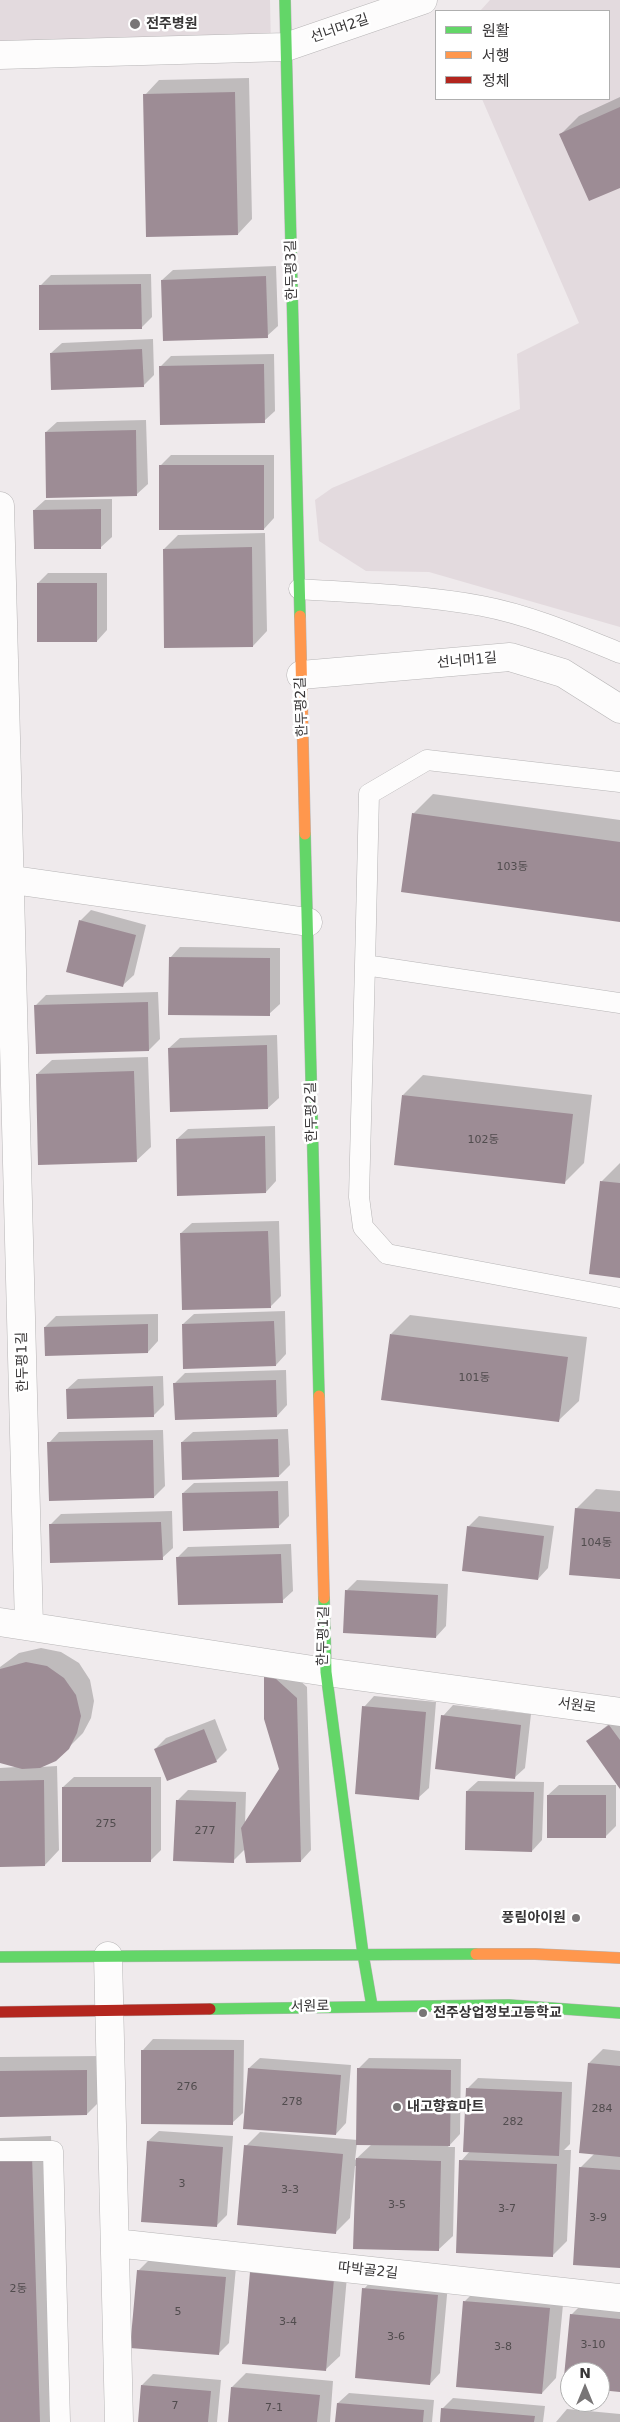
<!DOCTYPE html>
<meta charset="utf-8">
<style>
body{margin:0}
#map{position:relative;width:620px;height:2422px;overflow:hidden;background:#efeaec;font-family:"DejaVu Sans","Noto Sans KR",sans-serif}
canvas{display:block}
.legend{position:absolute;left:435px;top:10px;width:175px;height:90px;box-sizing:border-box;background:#fff;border:1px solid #afafaf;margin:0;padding:6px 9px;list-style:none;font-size:15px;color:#383637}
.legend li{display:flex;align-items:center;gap:10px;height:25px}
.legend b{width:25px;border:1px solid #afafaf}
.north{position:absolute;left:560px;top:2362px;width:50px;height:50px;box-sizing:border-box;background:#fff;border:1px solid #afafaf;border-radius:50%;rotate:0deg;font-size:14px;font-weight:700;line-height:20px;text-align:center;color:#383637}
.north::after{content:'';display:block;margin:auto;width:18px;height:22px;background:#787576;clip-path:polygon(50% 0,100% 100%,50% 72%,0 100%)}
</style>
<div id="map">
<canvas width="620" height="2422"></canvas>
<ul class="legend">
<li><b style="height:6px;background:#63d668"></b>원활</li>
<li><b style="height:6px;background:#ff974d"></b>서행</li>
<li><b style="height:6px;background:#b3261e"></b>정체</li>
</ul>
<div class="north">N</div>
</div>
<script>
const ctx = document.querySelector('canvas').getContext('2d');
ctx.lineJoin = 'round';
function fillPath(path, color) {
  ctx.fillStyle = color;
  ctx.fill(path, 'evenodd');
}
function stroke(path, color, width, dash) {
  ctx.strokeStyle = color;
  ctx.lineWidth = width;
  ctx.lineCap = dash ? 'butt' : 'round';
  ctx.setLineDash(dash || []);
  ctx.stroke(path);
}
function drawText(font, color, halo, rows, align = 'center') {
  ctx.font = font + ' "DejaVu Sans","Noto Sans KR",sans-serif';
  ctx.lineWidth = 5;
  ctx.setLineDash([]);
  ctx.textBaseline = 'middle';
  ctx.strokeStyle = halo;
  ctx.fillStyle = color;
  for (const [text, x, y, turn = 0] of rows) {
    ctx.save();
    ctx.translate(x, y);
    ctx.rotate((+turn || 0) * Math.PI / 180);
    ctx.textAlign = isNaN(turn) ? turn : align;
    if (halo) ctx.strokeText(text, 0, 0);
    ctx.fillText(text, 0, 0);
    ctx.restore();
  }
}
fillPath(new Path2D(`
 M0,0H270L271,48L0,55Z
 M490,0H620V627L429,572L366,571L319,541L315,500L332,488L520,409L517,354L579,323L482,99H609V11H480Z`), '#e3dade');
fillPath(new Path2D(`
 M249,78L252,219L238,234L145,95L159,80Z
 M620,97V186L560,135L579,116Z
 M276,266L278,326L267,336L162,280L173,270Z
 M151,274L152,317L141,328L40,286L51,275Z
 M153,339L154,375L143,386L51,353L62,343Z
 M274,354L275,411L264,421L160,367L171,356Z
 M146,420L148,484L137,494L46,432L57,422Z
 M171,455H274V518L264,529L161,465Z
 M112,499V537L101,547L34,510L45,500Z
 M265,533L267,631L253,646L164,549L178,535Z
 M48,573H107V630L97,641L38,583Z
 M433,794L620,820V921L413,814Z
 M91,910L146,925L134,975L123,985L80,921Z
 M180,947L280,948V1004L269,1014L170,958Z
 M158,992L160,1039L149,1050L36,1005L46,995Z
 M277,1035L279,1098L268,1108L169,1048L180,1038Z
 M148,1057L151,1147L136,1161L37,1074L52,1060Z
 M423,1075L592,1095L584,1163L564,1183L403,1095Z
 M275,1126L276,1181L266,1192L177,1139L188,1129Z
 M620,1163V1276L601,1182Z
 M279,1221L281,1296L270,1307L181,1233L192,1223Z
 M285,1311L286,1354L276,1365L183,1324L194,1314Z
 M158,1314V1341L148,1352L45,1327L56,1316Z
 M410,1315L587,1337L579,1401L559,1420L391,1334Z
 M286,1370L287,1405L277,1416L175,1383L185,1373Z
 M163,1376L164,1405L153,1416L67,1389L78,1379Z
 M288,1429L290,1465L279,1476L182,1442L193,1432Z
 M163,1430L165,1486L154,1497L49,1443L59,1432Z
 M288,1481L289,1516L278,1527L183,1493L194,1483Z
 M596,1489L620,1491V1578L576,1509Z
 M172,1511L173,1548L162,1558L50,1525L61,1514Z
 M479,1516L554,1526L548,1568L538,1579L468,1527Z
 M291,1544L293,1591L282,1601L177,1558L188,1547Z
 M357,1580L448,1584L446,1626L436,1637L347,1590Z
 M41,1648L61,1652L79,1663L90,1680L94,1701L91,1718L83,1733L68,1748L40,1767L57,1766L59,1850L45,1865L0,1866V1768L17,1767L0,1762V1667L19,1653Z
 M276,1659L307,1687L311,1850L301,1861L245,1849L233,1861L177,1801L188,1790L246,1792L245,1825L281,1770L265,1719Z
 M374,1696L436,1702L429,1788L418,1798L364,1707Z
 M453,1705L531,1714L525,1768L514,1778L443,1716Z
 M620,1715V1787L588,1741Z
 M215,1719L227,1750L216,1761L155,1749L166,1738Z
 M74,1777H161V1850L150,1861L63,1787Z
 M478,1781L544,1782L542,1840L532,1851L467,1791Z
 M559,1785H616V1826L605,1837L548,1795Z
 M153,2039L244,2040L243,2113L232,2123L143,2050Z
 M603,2049L620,2051V2267L580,2168L595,2153L589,2063Z
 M101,2056V2100L87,2114L0,2115V2057Z
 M260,2058L351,2065L346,2123L336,2134L249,2068Z
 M369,2058L461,2059L460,2134L448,2147H455L453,2236L438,2250L357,2166H355L350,2218L336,2232L246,2146L260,2132L358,2140V2069ZM357,2143L372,2144L355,2160Z
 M478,2078L572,2082L570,2144L564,2150H571L567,2241L553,2255L461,2161L470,2151L467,2089Z
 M159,2131L233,2136L227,2215L216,2226L148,2141Z
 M51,2136L60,2422H0V2138Z
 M265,2258L348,2265L340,2356L325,2370L251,2273Z
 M149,2260L236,2267L229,2343L218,2354L138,2271Z
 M374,2278L448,2284L440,2373L430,2384L364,2289Z
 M479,2287L564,2294L556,2378L542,2393L465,2301Z
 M582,2304L620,2307V2391L600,2389V2372H570V2387L565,2386L571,2315Z
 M246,2373L333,2381L330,2422H229L232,2387Z
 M153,2374L221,2380L217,2422H139L142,2385Z
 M349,2393L434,2400L432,2422H336L338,2403Z
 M453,2398L545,2406L543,2422H441L442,2409Z
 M567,2409L620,2414V2422H556Z`), '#0003');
fillPath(new Path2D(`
 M235,92L238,235L146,237L143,94Z
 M620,107V188L589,201L559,134Z
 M266,276L268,338L163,341L161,280Z
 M141,284L142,329L39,330V285Z
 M142,349L144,387L51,390L50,353Z
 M264,364L265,423L160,425L159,366Z
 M136,430L137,496L46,498L45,432Z
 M159,465H264V530H159Z
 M101,509V549H34L33,510Z
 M252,547L253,647L164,648L163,549Z
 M37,583H97V642H37Z
 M412,813L620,842V922L401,892Z
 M79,920L136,935L123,987L66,972Z
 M169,957L270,958V1016L168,1015Z
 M148,1002L149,1051L36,1054L34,1005Z
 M267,1045L268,1109L170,1112L168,1048Z
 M134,1071L137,1162L38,1165L36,1074Z
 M402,1095L573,1114L565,1184L394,1165Z
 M265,1136L266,1193L177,1196L176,1139Z
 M600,1181L620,1183V1278L589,1274Z
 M268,1231L271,1308L182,1310L180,1233Z
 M274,1321L276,1366L183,1369L182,1324Z
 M148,1324V1353L45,1356L44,1327Z
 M390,1334L568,1357L559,1422L381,1400Z
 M276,1380L277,1417L175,1420L173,1383Z
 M153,1386L154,1417L67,1419L66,1389Z
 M278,1439L279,1477L182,1480L181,1442Z
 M153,1440L154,1498L49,1501L47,1442Z
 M278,1491L279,1528L183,1531L182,1493Z
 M575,1508L620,1512V1579L569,1575Z
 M161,1522L163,1560L50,1563L49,1524Z
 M467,1526L544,1536L538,1580L462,1571Z
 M281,1554L283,1603L178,1605L176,1557Z
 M345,1590L438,1595L436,1638L343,1633Z
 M26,1662L47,1666L64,1678L76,1695L81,1716L77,1733L69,1749L56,1761L40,1768L22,1769L0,1763V1669Z
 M264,1668L297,1698L301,1862L246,1863L241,1828L279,1769L264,1719Z
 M362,1706L426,1712L419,1800L355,1794Z
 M441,1715L521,1725L515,1779L435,1769Z
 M609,1725L620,1740V1789L586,1741Z
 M204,1729L217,1762L167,1781L154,1749Z
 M44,1780L45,1866L0,1867V1781Z
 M62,1787H151V1862H62Z
 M466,1791L534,1792L532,1852L465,1850Z
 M547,1795H606V1838H547Z
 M176,1800L236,1802L234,1863L173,1861Z
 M141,2050H234L233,2125L141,2124Z
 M588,2063L620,2066V2157L579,2153Z
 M248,2068L341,2075L336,2135L243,2129Z
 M357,2068L451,2070L450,2146L356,2145Z
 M87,2070V2115L0,2117V2071Z
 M466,2088L562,2092L559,2156L463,2152Z
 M147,2141L223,2147L217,2227L141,2222Z
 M244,2145L343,2154L336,2234L237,2225Z
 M32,2155L40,2422H0V2156Z
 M356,2158L441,2161L439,2251L353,2249Z
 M459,2160L557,2164L553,2257L456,2253Z
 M579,2167L620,2170V2268L573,2265Z
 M137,2270L226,2277L219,2355L130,2348Z
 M250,2272L334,2279L326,2371L242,2364Z
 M362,2288L438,2295L430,2385L355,2378Z
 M463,2301L550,2308L542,2394L456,2387Z
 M570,2314L620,2319V2392L600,2390V2372H570V2388L563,2387Z
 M141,2385L211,2391L208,2422H138Z
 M231,2387L320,2395L317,2422H228Z
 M337,2403L424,2410L423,2422H335Z
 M441,2408L535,2416L534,2422H440Z`), '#9d8c95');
const lane = new Path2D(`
 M299,589C360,593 422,595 482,606C530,615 576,635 620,653
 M365,965L369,794L427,760L620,782
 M620,1003L365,965L359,1197L363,1227L387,1254L620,1298
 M0,2151H53L60,2422`);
const street = new Path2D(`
 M0,55L286,47L423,0
 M0,506L29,1626
 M301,675L510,657L563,673L620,709
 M0,878L308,922
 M0,1622L326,1672L620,1712
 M108,1956L119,2422
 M115,2243L620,2298`);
const fast = new Path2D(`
 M285,0L300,616
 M305,834L319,1396
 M324,1598L326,1672L363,1954L372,2006
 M0,1957L476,1954
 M210,2009L509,2005L620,2013`);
const slow = new Path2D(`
 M300,616L305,834
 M319,1396L324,1598
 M476,1954H535L620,1958`);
const jam = new Path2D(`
 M0,2012L210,2009`);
stroke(lane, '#b7b5b6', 21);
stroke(street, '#b7b5b6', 29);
stroke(fast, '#b7b5b6', 12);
stroke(slow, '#b7b5b6', 12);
stroke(jam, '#b7b5b6', 12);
stroke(lane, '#fdfcfc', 20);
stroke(street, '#fdfcfc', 28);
stroke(fast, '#63d668', 11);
stroke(slow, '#ff974d', 11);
stroke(jam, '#b3261e', 11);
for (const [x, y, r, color] of [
 [135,24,6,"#787576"],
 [576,1918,5,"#787576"],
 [423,2013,5,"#787576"],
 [397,2107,5,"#787576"]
]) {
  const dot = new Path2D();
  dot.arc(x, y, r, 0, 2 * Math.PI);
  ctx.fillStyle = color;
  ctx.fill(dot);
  stroke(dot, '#fff', 2);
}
drawText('11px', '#514c4e', null, [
 ["103동",512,867],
 ["102동",483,1140],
 ["101동",474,1378],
 ["104동",596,1543],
 ["275",106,1824],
 ["277",205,1831],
 ["276",187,2087],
 ["278",292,2102],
 ["284",602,2109],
 ["282",513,2122],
 ["3",182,2184],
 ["3-3",290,2190],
 ["3-5",397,2205],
 ["3-7",507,2209],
 ["3-9",598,2218],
 ["2동",18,2289],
 ["5",178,2312],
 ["3-4",288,2322],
 ["3-6",396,2337],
 ["3-10",593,2345],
 ["3-8",503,2347],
 ["7",175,2406],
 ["7-1",274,2408]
]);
drawText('bold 14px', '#383637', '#fff', [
 ["전주병원",146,24],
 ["풍림아이원",566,1918,"right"],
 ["전주상업정보고등학교",433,2013],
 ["내고향효마트",407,2107]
], 'left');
drawText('14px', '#383637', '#fff', [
 ["선너머2길",340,29,-19],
 ["한두평3길",292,270,-91],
 ["선너머1길",467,661,-5],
 ["한두평2길",302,707,-92],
 ["한두평2길",312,1112,-91],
 ["한두평1길",23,1362,-91],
 ["한두평1길",324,1636,-89],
 ["서원로",577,1706,8],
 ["서원로",310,2007,-1],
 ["따박골2길",368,2271,6]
]);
</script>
